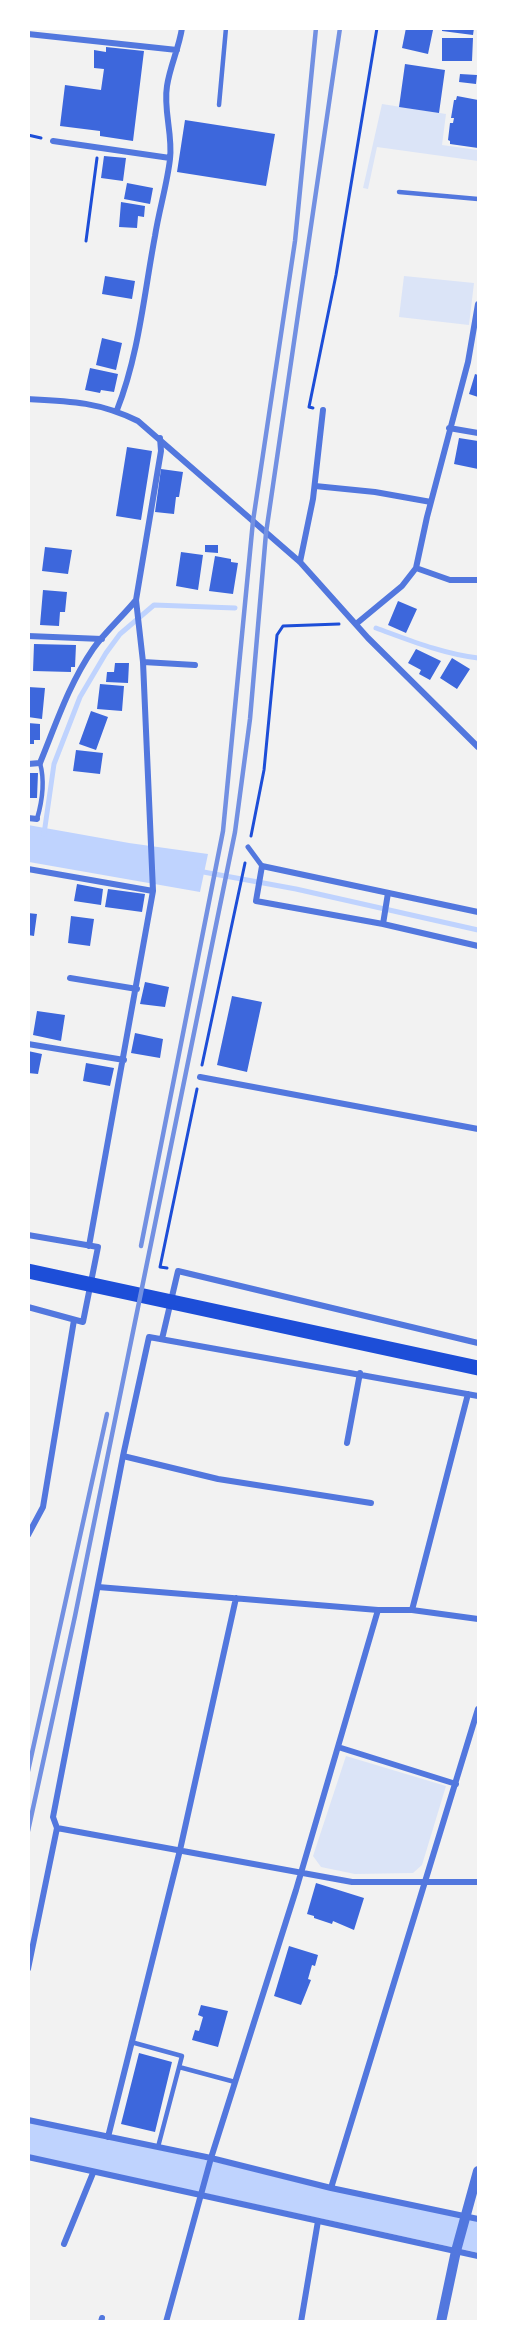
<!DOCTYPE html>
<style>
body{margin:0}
#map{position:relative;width:507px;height:2350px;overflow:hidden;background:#f2f2f2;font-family:Inter,sans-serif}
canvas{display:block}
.frame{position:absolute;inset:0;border:30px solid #fff;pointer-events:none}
</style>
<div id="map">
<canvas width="507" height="2350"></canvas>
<div class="frame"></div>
</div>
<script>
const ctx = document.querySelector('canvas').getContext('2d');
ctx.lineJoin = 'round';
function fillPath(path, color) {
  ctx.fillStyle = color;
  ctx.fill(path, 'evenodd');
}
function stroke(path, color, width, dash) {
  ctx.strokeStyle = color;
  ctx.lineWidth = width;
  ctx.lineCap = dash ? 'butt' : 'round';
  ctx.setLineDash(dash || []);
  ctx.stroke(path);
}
fillPath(new Path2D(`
 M382,104L446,114L442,145L478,150V161L377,147L368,189L363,188Z
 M404,276L474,283L469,325L399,317Z
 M346,1756L446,1786L422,1865L413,1873L355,1874L321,1867L313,1856Z`), '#dbe4f7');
fillPath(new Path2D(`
 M28,825L129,843L208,854L200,892L29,862Z`), '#bfd3fe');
stroke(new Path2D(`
 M376,628C409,640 443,654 478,658
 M44,834L54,764L80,697L106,653L120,634L154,605L235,608
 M198,871L296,889L478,930`), '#bfd3fe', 5);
stroke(new Path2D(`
 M28,2138L478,2236`), '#bfd3fe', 33);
fillPath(new Path2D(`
 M406,28L433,30L428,54L402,48Z
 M442,28H474L473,35L442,31Z
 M442,38H473L472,61H442Z
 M106,47L144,51L133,141L100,136V131L60,126L65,85L101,90L104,69L94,68V50L106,52Z
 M405,64L445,70L439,113L399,107Z
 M460,74L477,75L476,84L459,82Z
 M457,96L478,100V148L450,144V141L448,140L450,123H453L454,118H451L454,100H456Z
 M185,120L275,134L266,186L177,172Z
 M104,156L126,158L123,181L101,178Z
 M127,183L153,188L150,204L124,199Z
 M121,202L145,206L144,217L138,216L137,228L119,227Z
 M105,276L135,281L132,299L102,294Z
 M102,338L122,343L116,370L96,365Z
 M90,368L118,374L114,392L101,390L100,393L85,390Z
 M475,374L478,375V397L469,394Z
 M459,438L478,441V469L454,464Z
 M127,447L152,451L141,520L116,516Z
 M161,469L183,472L179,497H176L174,514L155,512Z
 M205,545H218V553L205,552Z
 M45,547L72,550L68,574L42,571Z
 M181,552L203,555L198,590L176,586Z
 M215,556L231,559V562L238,563L233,594L209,591Z
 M43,590L67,592L65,612H60L59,626L40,625Z
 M398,601L417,609L406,633L388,625Z
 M34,644L76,645L75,667H71V672L33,671Z
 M416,649L441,661L430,680L419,674L421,670L408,663Z
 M452,658L470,669L457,689L440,678Z
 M115,663H129L128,683L106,682L107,672H114Z
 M100,684L124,686L122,711L97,709Z
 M28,687L45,688L42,719L28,717Z
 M91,711L108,717L96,750L79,744Z
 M28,723L40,724V740H34V744H28Z
 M76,750L103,753L100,774L73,771Z
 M28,773H38L37,798H28Z
 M77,884L103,889L101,905L74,901Z
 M108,889L145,894L142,912L105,907Z
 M28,913L37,914L34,936L28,935Z
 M71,916L94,919L90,946L68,943Z
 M145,982L169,987L165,1007L140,1004Z
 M232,996L262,1002L247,1072L217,1065Z
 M37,1011L65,1015L61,1041L33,1035Z
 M135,1033L163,1039L160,1058L131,1053Z
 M28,1051L42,1054L38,1074L28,1073Z
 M86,1063L114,1068L110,1086L83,1081Z
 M316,1883L364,1898L354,1930L333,1921L332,1924L314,1918V1916L307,1914Z
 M289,1946L318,1955L315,1966L312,1965L308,1979L311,1980L301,2005L274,1996Z
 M201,2005L228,2011L218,2047L192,2040L195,2030L199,2031L203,2017L198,2015Z
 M139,2053L172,2062L155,2132L121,2124Z`), '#3d67dc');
stroke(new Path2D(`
 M28,135L41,138
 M86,241L97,158
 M313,408L309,407L336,275L377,28
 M251,836L264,770L277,635L283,626L339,624
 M202,1065L245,863
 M167,1268L160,1267L197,1089`), '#1d4ed8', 3);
stroke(new Path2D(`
 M219,105L226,28
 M399,192L478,199
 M37,819C42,802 45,781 40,763
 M131,2042L182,2056L158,2147
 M179,2067L235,2082`), '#5277de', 4.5);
stroke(new Path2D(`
 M248,847L262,866`), '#5277de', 5);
stroke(new Path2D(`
 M28,34L177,50
 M53,141L170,158
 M28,399C70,401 100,402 138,421L300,562L368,638L478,747
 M117,410C139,354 144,294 155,236C159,210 167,185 170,159C173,134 163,110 167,86C170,66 179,48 182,28
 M449,428L478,433
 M315,486L375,492L431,502
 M300,562L313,499L323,410
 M416,568L450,580H478
 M356,624L402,586L416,568L427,517L468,362L478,304
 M28,636L102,639
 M143,662L195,665
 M28,764L40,763C56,724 69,684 93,649C105,632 123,616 136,600
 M28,818L37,819
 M28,869L153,891
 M478,912L262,866L256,901L383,924L478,946
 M383,924L388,893
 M70,978L137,989
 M28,1044L124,1060
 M200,1077L478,1129
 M28,1235L98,1247L83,1322L28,1307
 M89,1246L153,891L143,662L136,600L161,451L160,438
 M162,1339L178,1271L478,1343
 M347,1443L360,1373
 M123,1456L218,1479L371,1503
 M28,1535L43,1507L74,1320
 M98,1587L378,1610H412L478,1619
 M412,1610L468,1394
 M338,1747L456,1784
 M57,1828L352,1882H478
 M28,1969L57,1828L53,1817L123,1456L149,1337L478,1396
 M28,2120L211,2158L331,2188L478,2219
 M108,2137L180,1850L236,1598
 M28,2157L478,2256
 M331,2188L478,1709
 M64,2244L93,2173
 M101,2322L102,2318
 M166,2322L211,2158L296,1890L378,1610
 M301,2322L318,2221`), '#5277de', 6);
stroke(new Path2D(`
 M441,2322L456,2251L478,2171`), '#5277de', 10);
stroke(new Path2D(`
 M28,1271L478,1368`), '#1d4ed8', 15);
stroke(new Path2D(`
 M141,1246L223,831L253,521L295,241L316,28
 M28,1771L107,1414
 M28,1831L75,1616L235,832L250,719L266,533L340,28`), '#7290e2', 4.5);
</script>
